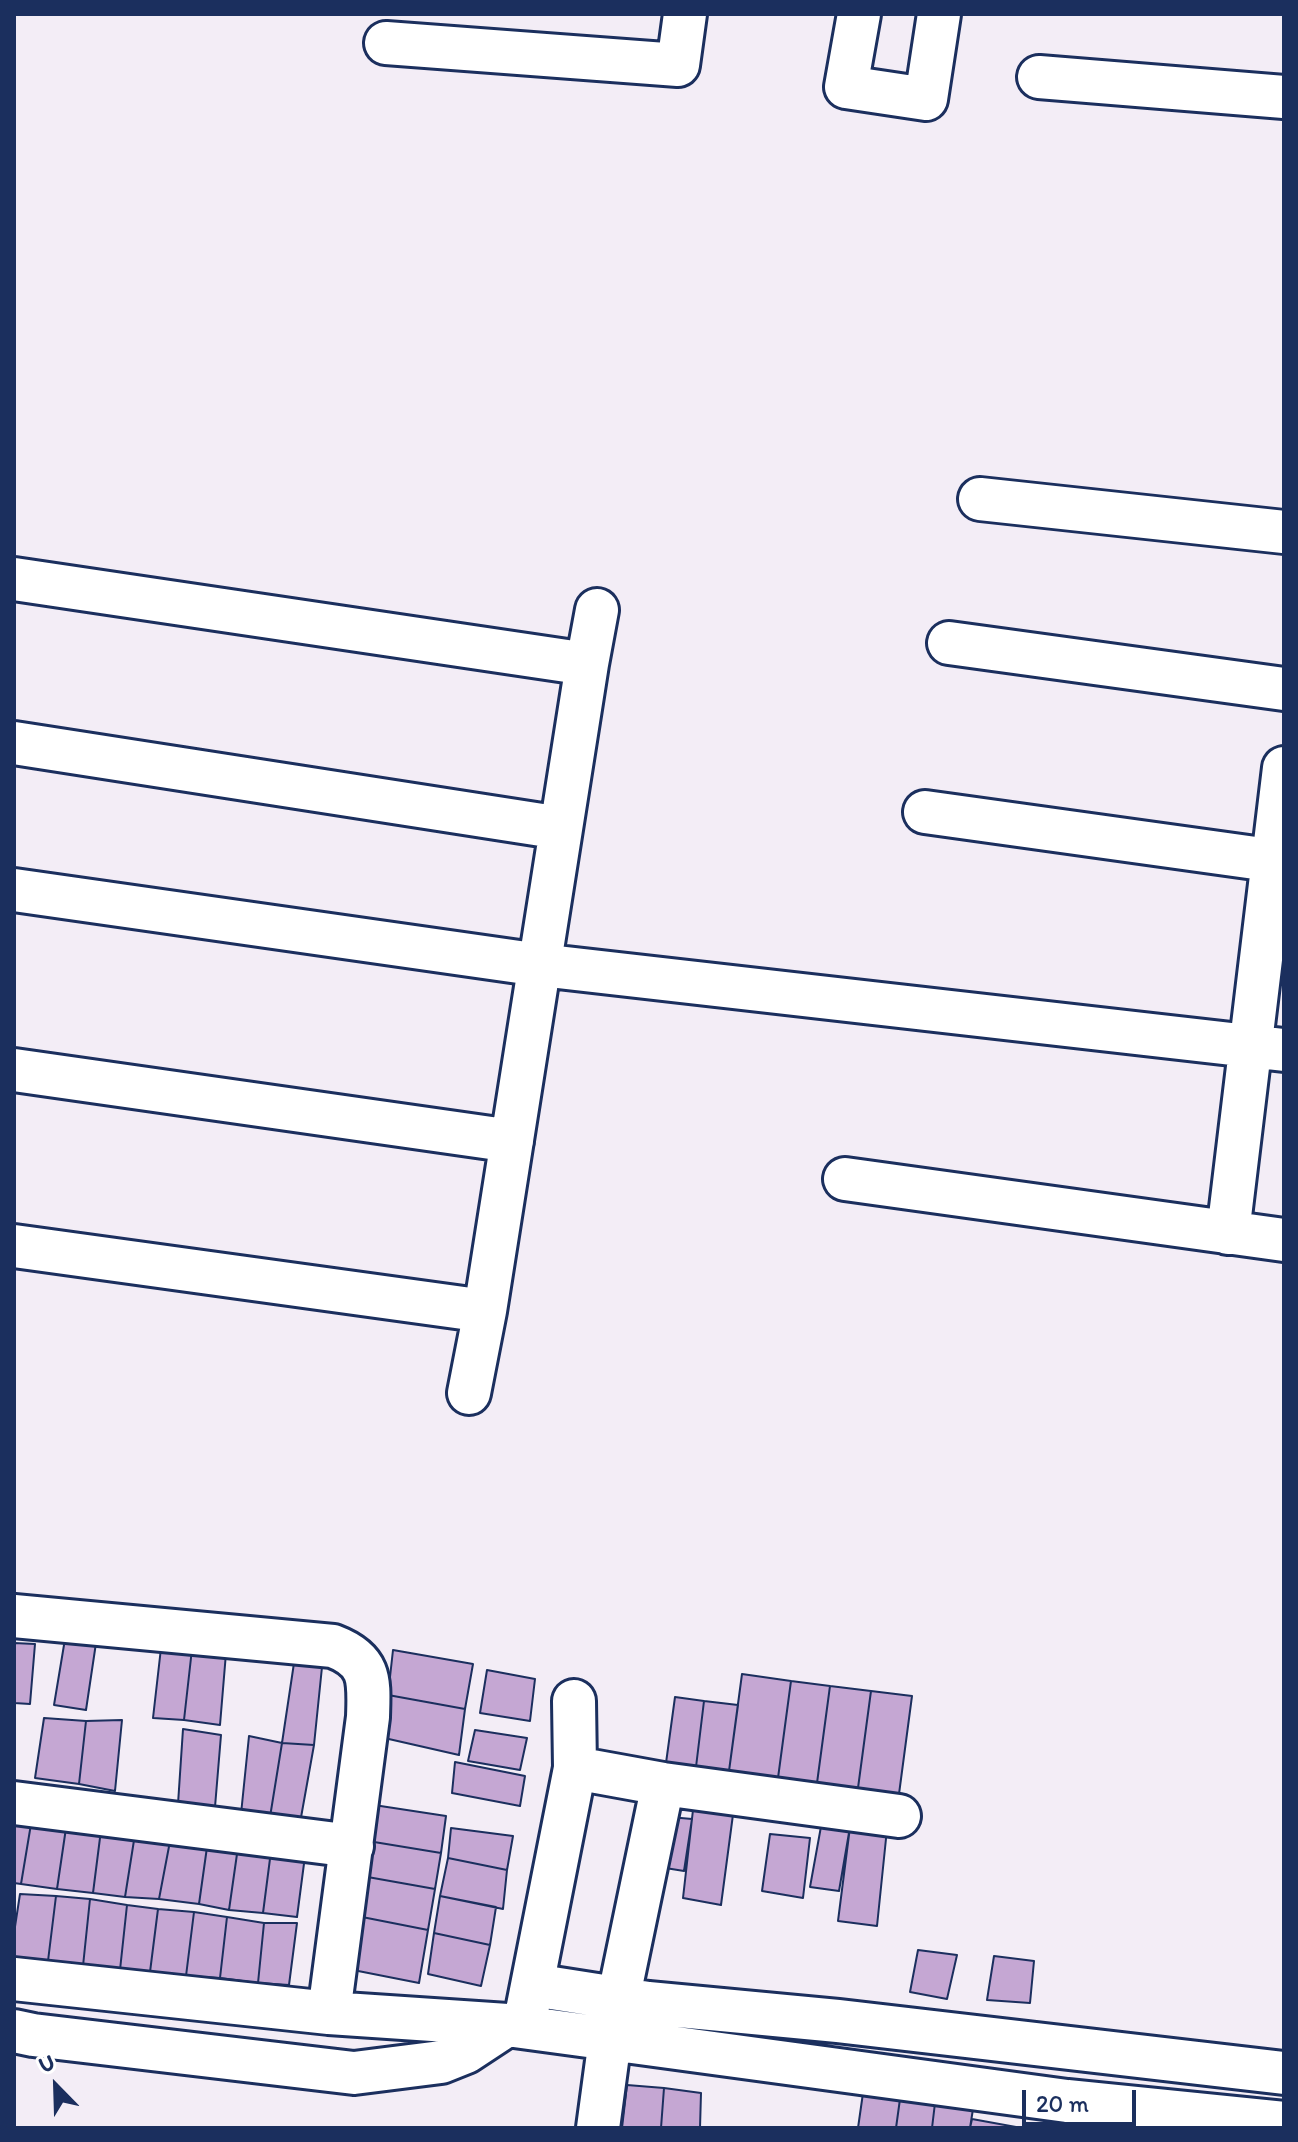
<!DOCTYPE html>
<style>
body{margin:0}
#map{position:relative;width:1298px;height:2142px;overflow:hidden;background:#f3edf6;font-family:Itim,sans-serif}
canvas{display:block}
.frame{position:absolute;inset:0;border:16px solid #1b2f5e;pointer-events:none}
.north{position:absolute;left:16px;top:2046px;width:80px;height:80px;-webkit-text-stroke:6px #fff;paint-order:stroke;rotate:337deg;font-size:22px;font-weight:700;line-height:32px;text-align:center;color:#1b2f5e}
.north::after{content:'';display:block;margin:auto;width:28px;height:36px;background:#1b2f5e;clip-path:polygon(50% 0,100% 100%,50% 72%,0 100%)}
.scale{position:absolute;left:1022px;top:2090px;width:114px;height:36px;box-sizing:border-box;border:4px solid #1b2f5e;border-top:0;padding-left:10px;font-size:24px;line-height:28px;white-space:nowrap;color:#1b2f5e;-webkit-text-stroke:6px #fff;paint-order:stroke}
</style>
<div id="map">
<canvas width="1298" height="2142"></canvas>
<div class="frame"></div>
<div class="north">U</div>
<div class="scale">20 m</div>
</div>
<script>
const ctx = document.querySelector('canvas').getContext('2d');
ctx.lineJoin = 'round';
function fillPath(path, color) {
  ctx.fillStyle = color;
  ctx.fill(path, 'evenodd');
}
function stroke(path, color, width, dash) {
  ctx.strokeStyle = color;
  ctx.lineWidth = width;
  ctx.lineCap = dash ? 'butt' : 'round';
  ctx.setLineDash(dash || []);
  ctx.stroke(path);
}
const building = new Path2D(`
 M65,1639L96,1643L86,1710L54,1705Z
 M14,1643L35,1644L30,1704L14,1703Z
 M161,1648L192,1649L184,1720L153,1718Z
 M192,1649L226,1653L220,1725L184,1720Z
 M393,1650L473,1664L465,1709L388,1695Z
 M294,1663L322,1667L314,1745L282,1743Z
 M487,1670L535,1679L530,1721L480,1713Z
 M742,1674L791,1681L778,1778L729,1771Z
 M791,1681L830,1686L817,1783L778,1778Z
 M830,1686L871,1691L858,1788L817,1783Z
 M871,1691L912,1696L899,1794L858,1788Z
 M388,1695L465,1709L459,1755L380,1737Z
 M675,1697L704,1701L696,1767L666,1763Z
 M704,1701L738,1705L729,1771L696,1767Z
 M44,1718L86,1721L79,1784L35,1778Z
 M122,1720L115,1791L79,1784L86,1721Z
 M183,1729L221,1735L215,1807L178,1804Z
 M475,1730L527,1738L520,1770L468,1761Z
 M249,1736L282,1743L270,1817L241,1814Z
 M282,1743L314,1745L300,1823L270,1817Z
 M455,1762L525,1776L520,1806L452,1793Z
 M694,1801L734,1807L721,1905L683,1898Z
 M374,1805L446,1816L441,1853L368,1841Z
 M659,1816L692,1819L684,1871L653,1866Z
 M822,1821L850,1827L839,1891L810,1887Z
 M14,1822L31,1824L21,1884L14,1883Z
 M31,1824L66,1828L57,1889L21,1884Z
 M850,1827L887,1829L877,1926L838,1921Z
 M66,1828L101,1830L93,1893L57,1889Z
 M451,1828L513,1836L507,1870L448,1858Z
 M101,1830L135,1834L125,1897L93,1893Z
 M135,1834L171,1836L159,1899L125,1897Z
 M770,1834L810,1838L803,1898L762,1891Z
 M171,1836L208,1840L199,1904L159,1899Z
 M208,1840L238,1847L229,1910L199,1904Z
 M368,1841L441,1853L435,1889L362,1876Z
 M238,1847L271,1851L263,1913L229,1910Z
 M271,1851L305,1856L297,1917L263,1913Z
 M448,1858L507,1870L503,1909L440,1896Z
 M362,1876L435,1889L428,1930L357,1916Z
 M20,1894L56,1896L48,1961L14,1957V1933Z
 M56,1896L90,1899L83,1966L48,1961Z
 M440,1896L496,1907L490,1945L434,1933Z
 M90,1899L127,1905L120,1970L83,1966Z
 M127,1905L158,1909L150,1972L120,1970Z
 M158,1909L194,1912L186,1976L150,1972Z
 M194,1912L227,1917L220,1978L186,1976Z
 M357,1916L428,1930L419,1983L348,1969Z
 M227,1917L264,1923L258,1983L220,1978Z
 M264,1923H297L289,1985L258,1983Z
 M434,1933L490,1945L481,1986L428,1974Z
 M918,1950L957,1955L947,1999L910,1992Z
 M994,1956L1034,1961L1030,2003L987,2000Z
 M627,2085L664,2088L661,2128H622Z
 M664,2088L701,2093L700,2128H661Z
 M863,2093L900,2099L896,2128H858Z
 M900,2099L935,2103L932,2128H896Z
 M935,2103L973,2109L970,2128H932Z
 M972,2119L1016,2127V2128H970Z`);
fillPath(building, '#c5a7d3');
stroke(building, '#1b2f5e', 2);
const minor = new Path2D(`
 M859,14L846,87L926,99L939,14
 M386,43L678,65L685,14
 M1039,77L1284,97
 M980,499L1284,532
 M14,579L587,664L485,1311L14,1246
 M949,643L1284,689
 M587,664L597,610
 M14,743L561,828
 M925,812L1284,862
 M14,890L540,965L1284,1050
 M14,1070L512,1141
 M845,1179L1284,1240
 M1228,1233L1284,768
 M469,1393L485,1311
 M14,1616L333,1646C372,1661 369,1681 368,1717L329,2013
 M575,1768L663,1784L899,1816
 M14,1803L352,1846
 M14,1979L329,2013L507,2025L1067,2101L1284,2123
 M533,1985L648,2003L838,2021L1284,2073
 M527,2011L575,1768L574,1701
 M14,2031L33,2035L354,2073L441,2062L466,2052L507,2025
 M598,2128L610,2039L663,1784`);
stroke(minor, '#1b2f5e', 48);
stroke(minor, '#fff', 42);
</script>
